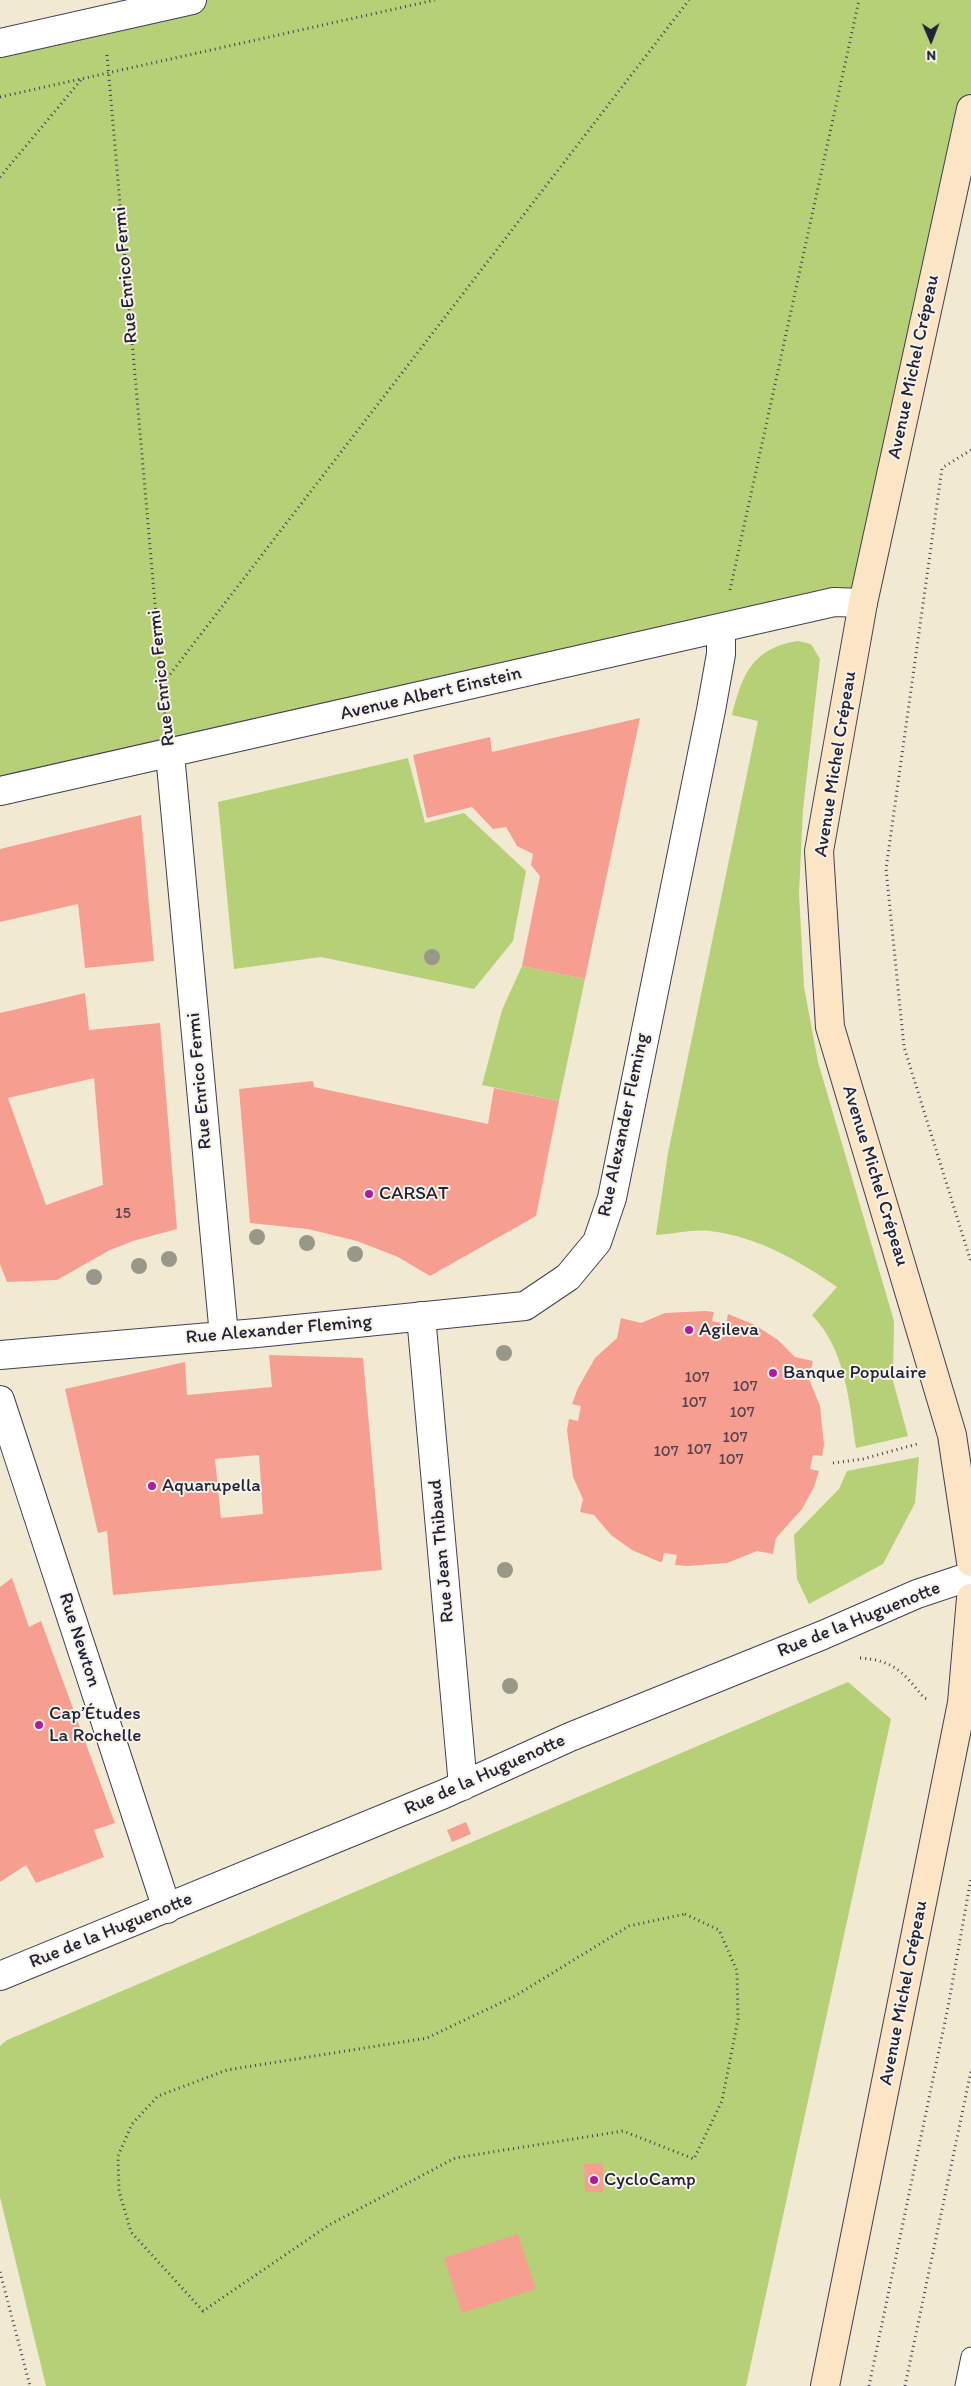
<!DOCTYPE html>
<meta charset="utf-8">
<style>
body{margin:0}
#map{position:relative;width:971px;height:2386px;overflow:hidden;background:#f1e9d2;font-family:Itim,sans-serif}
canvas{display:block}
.north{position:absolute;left:906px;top:15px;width:50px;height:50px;-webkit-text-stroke:4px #f7f3e8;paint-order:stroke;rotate:179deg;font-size:14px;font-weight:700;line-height:20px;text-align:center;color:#22223b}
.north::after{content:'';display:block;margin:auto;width:18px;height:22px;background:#22223b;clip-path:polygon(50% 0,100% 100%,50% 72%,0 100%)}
</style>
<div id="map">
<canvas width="971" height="2386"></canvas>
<div class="north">N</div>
</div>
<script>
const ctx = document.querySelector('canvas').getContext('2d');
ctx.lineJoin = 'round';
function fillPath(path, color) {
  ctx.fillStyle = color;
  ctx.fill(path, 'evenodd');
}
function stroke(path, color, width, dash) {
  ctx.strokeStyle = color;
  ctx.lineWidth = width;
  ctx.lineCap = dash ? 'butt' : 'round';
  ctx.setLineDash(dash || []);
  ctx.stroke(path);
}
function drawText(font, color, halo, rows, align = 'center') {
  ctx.font = font + ' Itim,sans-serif';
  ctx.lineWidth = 4;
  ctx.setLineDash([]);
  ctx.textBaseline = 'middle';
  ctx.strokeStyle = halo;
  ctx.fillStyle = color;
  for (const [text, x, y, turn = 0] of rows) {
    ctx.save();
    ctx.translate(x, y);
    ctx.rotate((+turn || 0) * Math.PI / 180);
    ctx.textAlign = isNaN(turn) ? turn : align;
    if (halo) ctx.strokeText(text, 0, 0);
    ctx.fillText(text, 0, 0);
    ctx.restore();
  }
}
fillPath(new Path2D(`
 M192,0H971V109L863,603L0,791V43Z
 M798,641L811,644L820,659L803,809L799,893L804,987L818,1062L894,1321L893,1381L908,1436L856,1448C849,1401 846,1351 812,1315L837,1287C798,1260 758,1237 710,1231C693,1229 673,1234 656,1235L668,1153L758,721L732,715C742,675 752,648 798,641Z
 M408,758L425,823L464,813L526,871L513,941L474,989L321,957L234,969L218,802Z
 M522,966L585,979L559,1101L482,1085L502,1010Z
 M919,1457L915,1503L883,1564L809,1604L797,1579L794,1535L839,1489L847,1471Z
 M848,1682L891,1719L746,2386H46L0,2197V2046L7,2040Z`), '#b5d076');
fillPath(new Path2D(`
 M640,718L585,979L522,966L540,876L531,865L533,854L517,846L506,827L493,829L472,807L427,818L413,755L490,737L492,752Z
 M141,815L154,961L85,968L78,904L0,922V849Z
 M85,993L89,1030L160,1023L177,1229L133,1241L110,1250L57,1280L7,1282L0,1264V1013ZM94,1078L103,1185L46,1205L8,1098Z
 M313,1081L314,1087L488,1124L494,1088L559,1101L536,1216L430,1276L398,1257L357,1241L308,1229L250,1223L239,1089Z
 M705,1311L714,1312L712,1321L726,1324L728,1314L755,1325L778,1340L795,1357L813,1361L809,1379L820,1406L824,1445L822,1456L813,1455L810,1469L819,1471L814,1487L802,1509L776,1538L773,1554L757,1551L727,1563L688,1566L675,1565L677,1555L664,1553L662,1562H660L632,1550L611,1535L594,1515L580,1512L583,1499L573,1477L567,1430L569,1419L578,1421L581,1406L572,1404L578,1388L595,1358L617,1338L621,1318L641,1323L665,1313Z
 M269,1355L363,1358L382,1570L113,1595L107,1531L98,1533L97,1529L65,1389L185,1362L187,1395L272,1387ZM259,1455L263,1514L221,1518L215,1459Z
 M12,1578L29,1627L41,1621L115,1823L94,1830L104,1857L36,1883L26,1865L0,1882V1587Z
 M466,1822L471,1834L452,1842L447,1830Z
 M603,2163V2192H585L584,2164Z
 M518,2234L536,2289L462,2313L444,2258Z`), '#f69f91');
const lane = new Path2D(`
 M965,2386L971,2357`);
const street = new Path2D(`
 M0,43L192,0
 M170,754L224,1336
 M0,791L834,602L863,603
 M421,1316L463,1786
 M0,1355L257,1333L525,1306L568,1277L597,1242L612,1198L711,710L721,654V629
 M0,1400L167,1909
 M0,1976L444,1794L570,1737L823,1635L917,1594L971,1576`);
const secondary = new Path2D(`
 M971,109L863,603L819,851L830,1027L952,1435L971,1562
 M825,2386L962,1703L971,1598`);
stroke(lane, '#414052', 21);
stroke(street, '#414052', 30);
stroke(secondary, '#414052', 30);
stroke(new Path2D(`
 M107,55L165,718
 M0,97L435,0
 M0,177L81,80
 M971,450L942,468L886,869L904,1047L971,1262
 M730,590L859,0
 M161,686L689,0
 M833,1463L863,1459L917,1444
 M860,1658C894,1660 904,1673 924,1698L928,1699
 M685,1914L719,1930L737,1971L738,2019L722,2101L694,2159L623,2131L455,2158L329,2225L203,2311L131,2232L119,2191L118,2156L132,2124L158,2096L227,2070L427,2038L515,1996L629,1926Z
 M0,2272L30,2386
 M869,2386L948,2007L971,1878
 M905,2386L971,2071`), '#414052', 3, [1, 4]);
stroke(lane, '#fff', 19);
stroke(street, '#fff', 28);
stroke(secondary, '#fce5c4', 28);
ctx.fillStyle = '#979889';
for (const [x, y] of [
 [432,957],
 [257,1237],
 [307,1243],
 [355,1254],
 [169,1259],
 [139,1266],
 [94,1277],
 [504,1353],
 [505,1570],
 [510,1686]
]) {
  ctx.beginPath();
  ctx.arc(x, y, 8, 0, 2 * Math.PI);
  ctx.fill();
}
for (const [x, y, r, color] of [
 [369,1194,5,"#b5179e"],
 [689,1330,5,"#b5179e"],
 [773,1373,5,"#b5179e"],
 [152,1486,5,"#b5179e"],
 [39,1725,5,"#b5179e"],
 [594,2180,5,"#b5179e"]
]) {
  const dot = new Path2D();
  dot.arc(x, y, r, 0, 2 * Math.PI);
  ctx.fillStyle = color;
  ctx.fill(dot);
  stroke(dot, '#f7f3e8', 2);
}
drawText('16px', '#574150', null, [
 ["15",123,1214],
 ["107",697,1378],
 ["107",745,1387],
 ["107",694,1403],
 ["107",742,1413],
 ["107",735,1438],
 ["107",699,1450],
 ["107",666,1452],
 ["107",731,1460]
]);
drawText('19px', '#22223b', '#f7f3e8', [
 ["Rue Enrico Fermi",126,275,-95],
 ["Avenue Michel Crépeau",914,367,-78],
 ["Rue Enrico Fermi",162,678,-96],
 ["Avenue Albert Einstein",431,694,-13],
 ["Avenue Michel Crépeau",836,764,-81],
 ["Rue Enrico Fermi",200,1081,-95],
 ["Rue Alexander Fleming",624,1125,-78],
 ["Avenue Michel Crépeau",875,1176,73],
 ["Rue Alexander Fleming",279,1330,-5],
 ["Rue Jean Thibaud",442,1551,-95],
 ["Rue de la Huguenotte",859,1620,-22],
 ["Rue Newton",79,1640,72],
 ["Rue de la Huguenotte",485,1775,-24],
 ["Rue de la Huguenotte",111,1931,-22],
 ["Avenue Michel Crépeau",904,1993,-79]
]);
drawText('19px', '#22223b', '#f7f3e8', [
 ["CARSAT",379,1194],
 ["Agileva",699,1330],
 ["Banque Populaire",783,1373],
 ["Aquarupella",162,1486],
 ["Cap’Études",49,1714],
 ["La Rochelle",49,1736],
 ["CycloCamp",604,2180]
], 'left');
</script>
